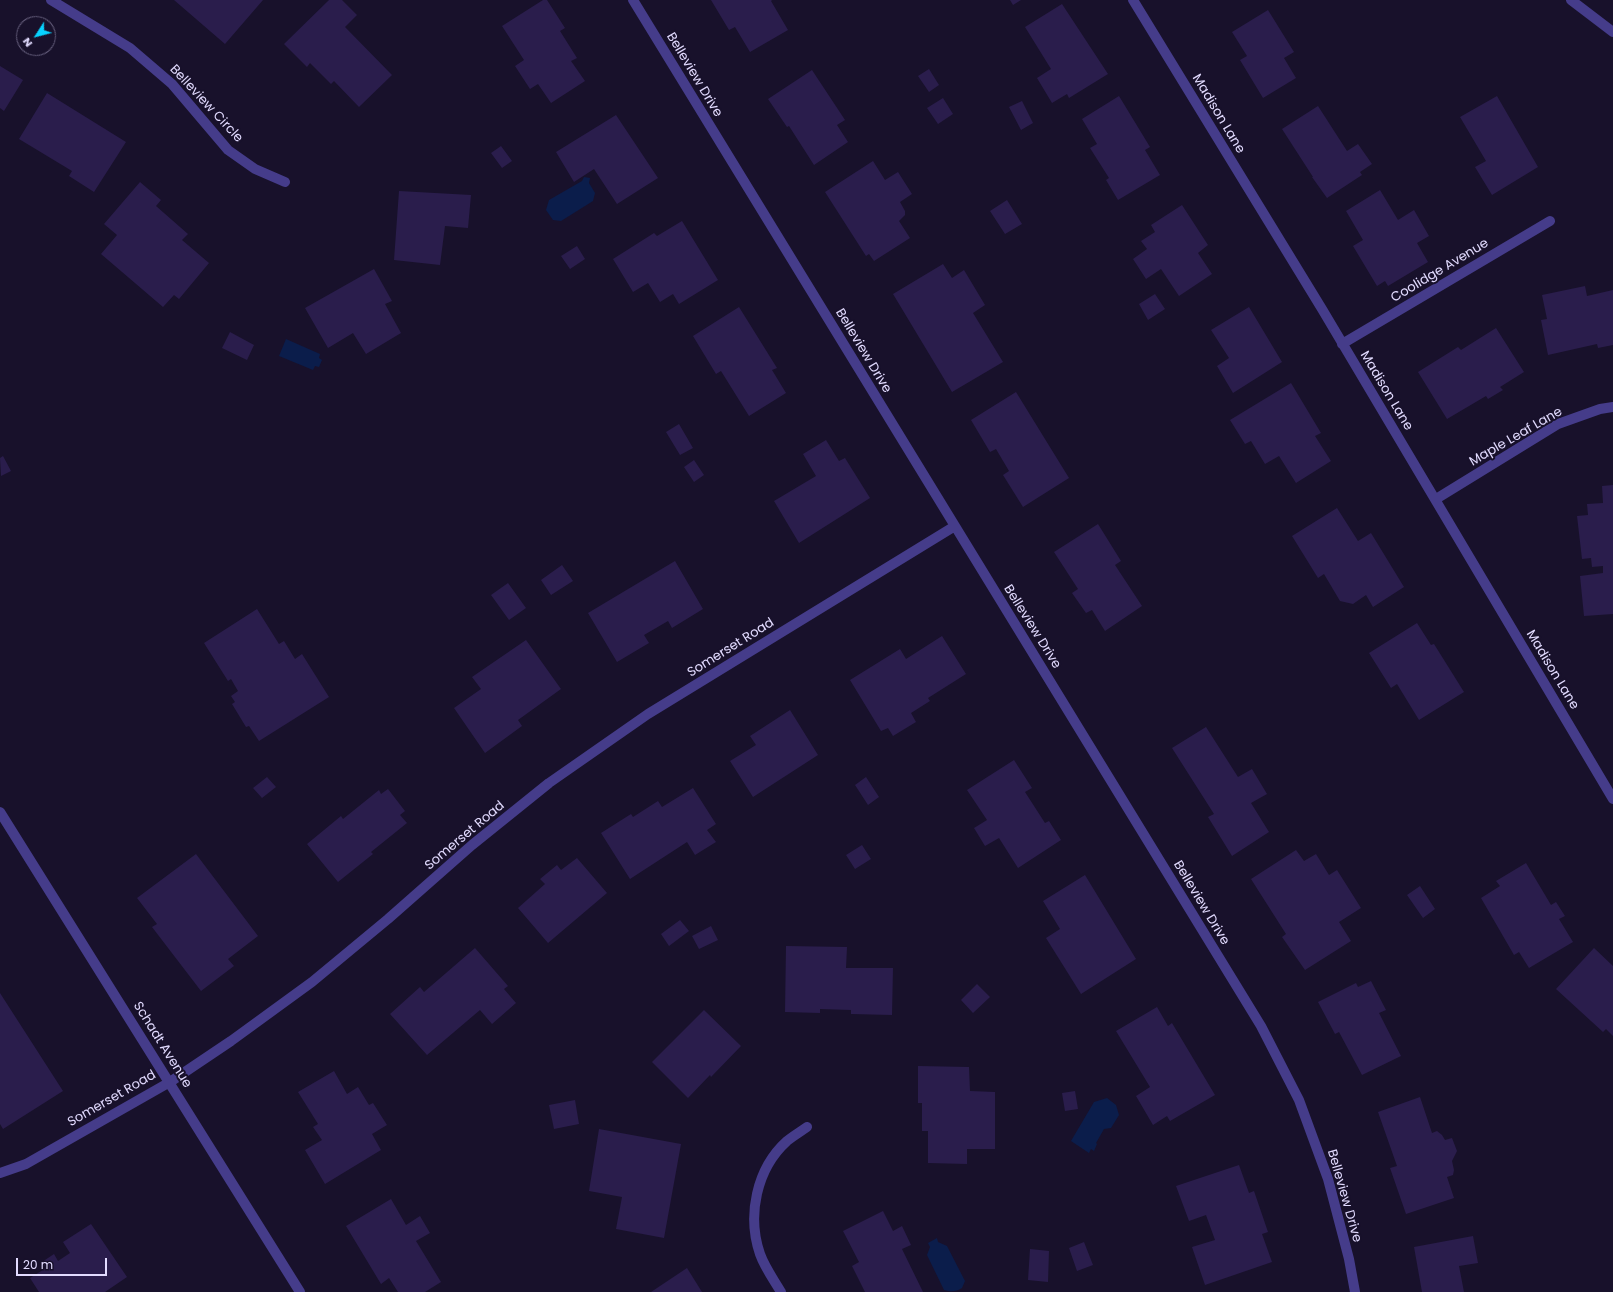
<!DOCTYPE html>
<style>
body{margin:0}
#map{position:relative;width:1613px;height:1292px;overflow:hidden;background:#18112b;font-family:Poppins,sans-serif}
canvas{display:block}
.north{position:absolute;left:16px;top:16px;width:40px;height:40px;box-sizing:border-box;background:#18112b;border:1px solid #696280;border-radius:50%;rotate:234deg;font-size:11px;font-weight:700;line-height:16px;text-align:center;color:#e2dbff}
.north::after{content:'';display:block;margin:auto;width:14px;height:18px;background:#07d2ff;clip-path:polygon(50% 0,100% 100%,50% 72%,0 100%)}
.scale{position:absolute;left:16px;top:1258px;width:91px;height:18px;box-sizing:border-box;border:2px solid #e2dbff;border-top:0;padding-left:5px;font-size:12px;line-height:14px;white-space:nowrap;color:#e2dbff;-webkit-text-stroke:3px #18112b;paint-order:stroke}
</style>
<div id="map">
<canvas width="1613" height="1292"></canvas>
<div class="north">N</div>
<div class="scale">20 m</div>
</div>
<script>
const ctx = document.querySelector('canvas').getContext('2d');
ctx.lineJoin = 'round';
function fillPath(path, color) {
  ctx.fillStyle = color;
  ctx.fill(path, 'evenodd');
}
function stroke(path, color, width, dash) {
  ctx.strokeStyle = color;
  ctx.lineWidth = width;
  ctx.lineCap = dash ? 'butt' : 'round';
  ctx.setLineDash(dash || []);
  ctx.stroke(path);
}
function drawText(font, color, halo, rows, align = 'center') {
  ctx.font = font + ' Poppins,sans-serif';
  ctx.lineWidth = 4;
  ctx.setLineDash([]);
  ctx.textBaseline = 'middle';
  ctx.strokeStyle = halo;
  ctx.fillStyle = color;
  for (const [text, x, y, turn = 0] of rows) {
    ctx.save();
    ctx.translate(x, y);
    ctx.rotate((+turn || 0) * Math.PI / 180);
    ctx.textAlign = isNaN(turn) ? turn : align;
    if (halo) ctx.strokeText(text, 0, 0);
    ctx.fillText(text, 0, 0);
    ctx.restore();
  }
}
fillPath(new Path2D(`
 M584,177L590,178L589,183L595,193L593,201L561,221L553,220L546,210L549,200L582,181Z
 M286,339L320,354L319,358L322,360L319,367L315,366L313,370L279,356Z
 M1107,1098L1116,1105L1119,1115L1111,1128L1104,1129L1096,1143L1097,1144L1094,1151L1091,1149L1089,1153L1071,1141L1094,1102Z
 M937,1238L938,1242L947,1246L965,1281L962,1288C956,1292 951,1292 944,1290L927,1255L930,1247L928,1243Z`), '#0b1d4b');
fillPath(new Path2D(`
 M174,0H263L225,44Z
 M329,0H342L357,15L345,27L392,75L359,107L334,81L331,84L310,63L307,67L284,44Z
 M543,0H547L565,28L560,31L577,58L571,61L585,81L551,103L538,84L530,89L515,66L524,60L502,26Z
 M711,0H772L771,1L788,30L750,52L735,27L729,30Z
 M1010,0H1021L1013,5Z
 M1062,4L1108,74L1069,98L1067,94L1052,103L1037,78L1051,69L1025,27Z
 M1268,10L1294,52L1284,58L1296,78L1263,98L1240,60L1247,56L1232,32Z
 M0,66L23,80L4,111L0,108Z
 M929,69L939,85L929,92L918,76Z
 M812,70L845,120L837,125L848,142L814,165L789,126L787,127L768,99Z
 M47,93L126,142L94,192L69,176L72,171L19,139Z
 M1119,96L1150,147L1145,150L1160,175L1118,200L1106,180L1109,178L1090,148L1097,144L1082,119Z
 M1497,96L1538,167L1492,195L1475,167L1486,161L1460,117Z
 M943,98L953,114L938,124L927,108Z
 M1022,101L1033,123L1021,130L1009,107Z
 M1318,106L1347,151L1358,144L1372,164L1360,172L1362,175L1327,198L1312,177H1313L1282,129Z
 M616,115L658,178L617,204L594,169L574,182L556,152Z
 M501,146L512,161L502,168L491,153Z
 M873,161L885,180L898,172L912,194L900,202L905,211V215L899,221L910,238L874,261L869,254L866,256L825,192Z
 M140,182L161,200L156,206L188,234L182,240L209,263L179,299L174,295L163,307L101,254L117,235L104,224Z
 M1380,190L1398,220L1414,210L1429,236L1417,243L1428,262L1388,286L1385,281L1377,286L1353,246L1363,240L1346,211Z
 M399,191L471,195L468,228L445,226L440,265L394,260Z
 M1007,200L1022,224L1005,234L990,211Z
 M1182,205L1208,245L1198,253L1212,274L1179,296L1161,269L1146,279L1133,259L1147,249L1141,241L1155,232L1151,225Z
 M682,221L718,280L679,304L673,294L660,302L648,283L633,292L613,259L654,233L657,236Z
 M577,246L585,259L570,269L561,256Z
 M943,264L952,278L964,270L985,305L973,313L1003,362L952,392L893,294Z
 M374,269L392,301L385,304L401,333L366,354L353,333L328,348L305,308Z
 M1585,286L1587,296L1613,290V345L1598,348L1597,344L1548,355L1541,320L1547,319L1542,295Z
 M1155,294L1165,309L1148,320L1139,304Z
 M739,307L777,368L772,370L786,393L749,416L721,371L716,374L693,336Z
 M1249,307L1282,362L1233,393L1217,366L1229,358L1211,330Z
 M1496,328L1524,372L1500,387L1503,390L1488,399L1486,396L1447,419L1418,372L1458,347L1461,350Z
 M230,332L254,345L247,360L222,348Z
 M1291,383L1321,433L1315,436L1331,461L1296,483L1279,456L1265,464L1251,441L1245,444L1230,420Z
 M1016,392L1069,478L1023,507L1003,475L1009,471L996,449L990,452L971,420Z
 M679,424L693,448L680,455L666,432Z
 M826,440L839,461L845,458L870,498L799,543L774,501L816,476L803,454Z
 M3,456L11,471L1,476L0,458Z
 M694,460L704,475L694,482L684,467Z
 M1613,485V614L1584,616L1580,576L1603,573V566L1592,567L1591,558L1582,559L1577,516L1588,515L1587,504L1603,503L1602,486Z
 M1337,508L1358,541L1371,533L1404,587L1373,607L1366,595L1353,604L1340,601L1324,574L1318,578L1292,536Z
 M1098,524L1121,561L1115,565L1142,606L1105,631L1092,610L1086,613L1072,593L1078,589L1054,552Z
 M675,561L703,609L672,628L668,621L644,635L649,643L617,662L588,613Z
 M562,565L573,581L551,595L541,580Z
 M508,583L526,608L509,620L491,595Z
 M257,609L279,644L284,641L295,659L302,654L329,697L259,741L249,726L246,727L232,704L235,702L231,696L238,691L231,679L228,681L204,643Z
 M1417,623L1431,645L1434,644L1464,692L1419,720L1397,684L1391,688L1369,653Z
 M942,636L966,674L928,698L930,701L911,713L916,722L893,736L888,728L881,731L850,680L900,649L906,659Z
 M526,640L561,689L518,720L522,726L485,753L454,708L481,689L472,677Z
 M790,710L818,755L753,797L730,761L756,745L750,736Z
 M1206,727L1238,777L1252,769L1267,794L1251,803L1269,832L1232,856L1208,817L1214,814L1172,748Z
 M1014,760L1032,788L1025,792L1045,823L1049,821L1061,840L1018,868L999,838L985,846L974,828L987,820L967,790Z
 M267,777L276,787L262,798L253,788Z
 M866,777L879,797L868,805L855,785Z
 M693,788L716,824L707,830L716,842L695,855L687,842L630,879L601,833L631,814L633,817L658,801L662,807Z
 M388,789L405,811L400,815L407,823L371,852L373,854L338,882L307,844L341,816L343,819L379,790L381,794Z
 M862,845L871,859L855,869L846,855Z
 M1296,850L1304,861L1316,854L1329,875L1337,870L1361,908L1339,922L1351,941L1305,970L1282,937L1286,934L1251,879Z
 M196,854L258,936L228,959L234,966L201,991L152,927L157,924L137,898Z
 M577,858L607,893L548,943L518,908L545,884L540,879L557,865L561,870Z
 M1526,863L1551,905L1556,902L1565,916L1559,919L1573,942L1529,968L1519,952L1514,955L1481,898L1500,886L1496,881Z
 M1085,875L1136,959L1081,994L1046,938L1060,929L1043,901Z
 M1420,886L1435,909L1423,918L1407,895Z
 M680,920L689,931L669,946L661,934Z
 M711,926L718,940L699,949L692,936Z
 M786,946L847,947L846,968H893L892,1015L851,1014V1010L820,1009V1013L785,1012Z
 M475,948L508,986L504,989L516,1003L492,1024L480,1010L427,1055L390,1014L420,987L424,992Z
 M1594,948L1613,966V1036L1606,1029L1603,1032L1556,989Z
 M1371,981L1386,1010L1379,1013L1401,1056L1362,1075L1339,1032L1335,1034L1318,1002L1356,983L1358,987Z
 M977,984L990,997L973,1013L961,1000Z
 M0,993L63,1091L3,1129L0,1124Z
 M1157,1007L1168,1026L1172,1023L1215,1095L1170,1121L1167,1116L1153,1125L1136,1096L1150,1087L1116,1031Z
 M704,1010L741,1046L711,1077L710,1075L688,1098L652,1062Z
 M918,1066L969,1067L970,1091L995,1092V1149H967V1164L928,1163V1131H922V1103H918Z
 M334,1071L347,1094L358,1087L369,1105L373,1103L387,1125L372,1134L381,1150L325,1184L305,1150L322,1140L313,1127L318,1124L298,1092Z
 M1075,1091L1078,1109L1065,1111L1062,1093Z
 M1420,1097L1432,1133L1437,1131L1442,1135L1445,1140L1452,1138L1457,1151L1452,1161L1454,1170L1453,1175L1447,1177L1454,1198L1406,1214L1390,1168L1397,1166L1378,1112Z
 M575,1100L579,1124L554,1129L549,1105Z
 M599,1129L681,1144L664,1238L616,1229L622,1197L589,1191Z
 M1239,1165L1249,1193L1254,1191L1268,1232L1262,1234L1272,1262L1205,1285L1192,1247L1215,1240L1206,1215L1189,1221L1176,1186Z
 M391,1199L406,1225L420,1216L430,1233L416,1241L441,1282L425,1292H398L389,1278L381,1284L346,1226Z
 M883,1211L893,1231L902,1226L911,1245L902,1249L923,1292H865L852,1266L859,1262L843,1231Z
 M91,1224L127,1277L105,1292H39L30,1278L46,1268L42,1262L54,1254L58,1261L70,1253L63,1242Z
 M1473,1236L1478,1263L1459,1266L1464,1292H1422L1414,1247Z
 M1084,1242L1093,1265L1077,1271L1069,1248Z
 M1030,1249L1049,1251L1048,1282L1028,1280Z
 M687,1268L702,1292H651Z`), '#2a1d4c');
stroke(new Path2D(`
 M51,0L130,48L172,84L228,150L255,169L285,182
 M633,0L1261,1026L1299,1100L1328,1179L1349,1259L1355,1292
 M1133,0L1322,309L1613,799
 M1571,0L1613,32
 M1342,344L1550,221
 M1436,499L1558,424L1600,409L1613,407
 M0,812L300,1292
 M0,1173L26,1164L170,1082L231,1041L312,982L388,919L472,845L549,783L648,714L955,526
 M781,1292C774,1280 765,1268 760,1254C747,1216 756,1169 787,1141C793,1136 800,1132 807,1127`), '#453c8a', 10);
drawText('13px', '#e2dbff', '#18112b', [
 ["Belleview Drive",694,75,59],
 ["Belleview Circle",206,104,47],
 ["Madison Lane",1218,114,59],
 ["Coolidge Avenue",1440,271,-31],
 ["Belleview Drive",863,351,59],
 ["Madison Lane",1386,391,59],
 ["Maple Leaf Lane",1516,437,-30],
 ["Belleview Drive",1032,627,58],
 ["Somerset Road",731,648,-32],
 ["Madison Lane",1552,670,59],
 ["Somerset Road",465,836,-40],
 ["Belleview Drive",1201,903,59],
 ["Schadt Avenue",162,1045,58],
 ["Somerset Road",112,1099,-30],
 ["Belleview Drive",1344,1196,74]
]);
</script>
